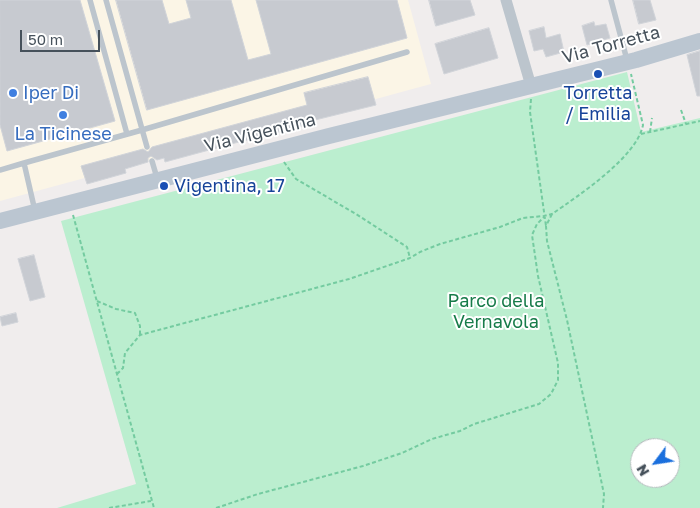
<!DOCTYPE html>
<style>
body{margin:0}
#map{position:relative;width:700px;height:508px;overflow:hidden;background:#f0eded;font-family:"Golos Text",sans-serif}
canvas{display:block}
.north{position:absolute;left:630px;top:438px;width:50px;height:50px;box-sizing:border-box;background:#fff;border:1px solid #b5b9bd;border-radius:50%;rotate:239deg;font-size:14px;font-weight:700;line-height:20px;text-align:center;color:#46515b}
.north::after{content:'';display:block;margin:auto;width:18px;height:22px;background:#1a6fdd;clip-path:polygon(50% 0,100% 100%,50% 72%,0 100%)}
.scale{position:absolute;left:20px;top:30px;width:80px;height:22px;box-sizing:border-box;border:2px solid #46515b;border-top:0;padding-left:6px;font-size:15px;line-height:18px;white-space:nowrap;color:#46515b;-webkit-text-stroke:4px #fff;paint-order:stroke}
</style>
<div id="map">
<canvas width="700" height="508"></canvas>
<div class="north">N</div>
<div class="scale">50 m</div>
</div>
<script>
const ctx = document.querySelector('canvas').getContext('2d');
ctx.lineJoin = 'round';
function fillPath(path, color) {
  ctx.fillStyle = color;
  ctx.fill(path, 'evenodd');
}
function stroke(path, color, width, dash) {
  ctx.strokeStyle = color;
  ctx.lineWidth = width;
  ctx.lineCap = dash ? 'butt' : 'round';
  ctx.setLineDash(dash || []);
  ctx.stroke(path);
}
function drawText(font, color, halo, rows, align = 'center') {
  ctx.font = font + ' "Golos Text",sans-serif';
  ctx.lineWidth = 4;
  ctx.setLineDash([]);
  ctx.textBaseline = 'middle';
  ctx.strokeStyle = halo;
  ctx.fillStyle = color;
  for (const [text, x, y, turn = 0] of rows) {
    ctx.save();
    ctx.translate(x, y);
    ctx.rotate((+turn || 0) * Math.PI / 180);
    ctx.textAlign = isNaN(turn) ? turn : align;
    if (halo) ctx.strokeText(text, 0, 0);
    ctx.fillText(text, 0, 0);
    ctx.restore();
  }
}
fillPath(new Path2D(`
 M0,0H408L431,84L0,201Z`), '#fbf5e6');
fillPath(new Path2D(`
 M627,72L641,132L700,118V508H57L136,484L61,221ZM640,448H670V478H640Z`), '#bbeecf');
const building = new Path2D(`
 M0,0H80L115,121L7,151L0,125Z
 M116,0H162L169,24L191,18L186,0H231L248,60L271,54L256,0H397L407,38L147,110Z
 M429,0H470L475,15L436,26Z
 M633,0H650L656,20L639,24Z
 M594,22L595,26L606,24L610,38L587,45L582,26Z
 M544,27L546,38L560,34L564,52L546,57L543,49L534,51L529,31Z
 M489,28L498,58L444,74L435,44Z
 M700,51V96H697L687,55Z
 M368,77L376,105L311,121L312,124L235,143L165,162L164,158L157,160L151,156L148,158V162L125,169L126,173L87,184L81,166L143,149L148,152L152,147L307,105L304,93Z
 M34,255L45,297L30,301L18,259Z
 M16,313L18,322L2,326L0,317Z`);
fillPath(building, '#c7cad0');
stroke(building, '#d1d4d9', 1);
stroke(new Path2D(`
 M531,99L530,112L546,226
 M681,110L686,124
 M650,132L652,118
 M641,134L700,121
 M284,162L296,179L356,214L407,247L410,258
 M552,214L546,226L547,241L567,320L604,494L603,508
 M73,215L154,508
 M97,301L116,309L135,313L140,326V335
 M117,374L123,368L125,353L140,335L349,279L410,258L420,252L440,244L500,227L523,218L544,216L552,214C578,196 637,157 643,125L631,74
 M109,508L151,501
 M216,508L258,494L363,466L402,453L432,439L460,431L474,424L539,404L551,394L558,380V363L538,276L532,235L537,224L544,217`), '#74cba0', 2, [4, 2.5]);
stroke(new Path2D(`
 M90,0L127,134
 M106,0L147,147
 M611,0L627,60
 M152,161L157,178
 M0,170L24,163
 M35,211L24,163L142,130L407,52`), '#bcc5cd', 5.5);
stroke(new Path2D(`
 M506,0L531,86`), '#bcc5cd', 11);
stroke(new Path2D(`
 M0,221L329,136L636,60L700,41`), '#bbc6d1', 16);
for (const [x, y, r, color] of [
 [598,74,5,"#1a4fb4"],
 [13,93,5,"#3f7fe0"],
 [63,115,5,"#3f7fe0"],
 [164,186,5,"#1a4fb4"]
]) {
  const dot = new Path2D();
  dot.arc(x, y, r, 0, 2 * Math.PI);
  ctx.fillStyle = color;
  ctx.fill(dot);
  stroke(dot, '#fff', 2);
}
drawText('18px', '#46515b', '#fff', [
 ["Via Torretta",611,45,-15],
 ["Via Vigentina",260,133,-14]
]);
drawText('18px', '#366cbe', '#fff', [
 ["Iper Di",23,93],
 ["La Ticinese",63,134,"center"]
], 'left');
drawText('18px', '#164399', '#fff', [
 ["Torretta",598,93],
 ["/ Emilia",598,114],
 ["Vigentina, 17",174,186,"left"]
]);
drawText('18px', '#177b49', '#fff', [
 ["Parco della",496,301],
 ["Vernavola",496,322]
]);
</script>
